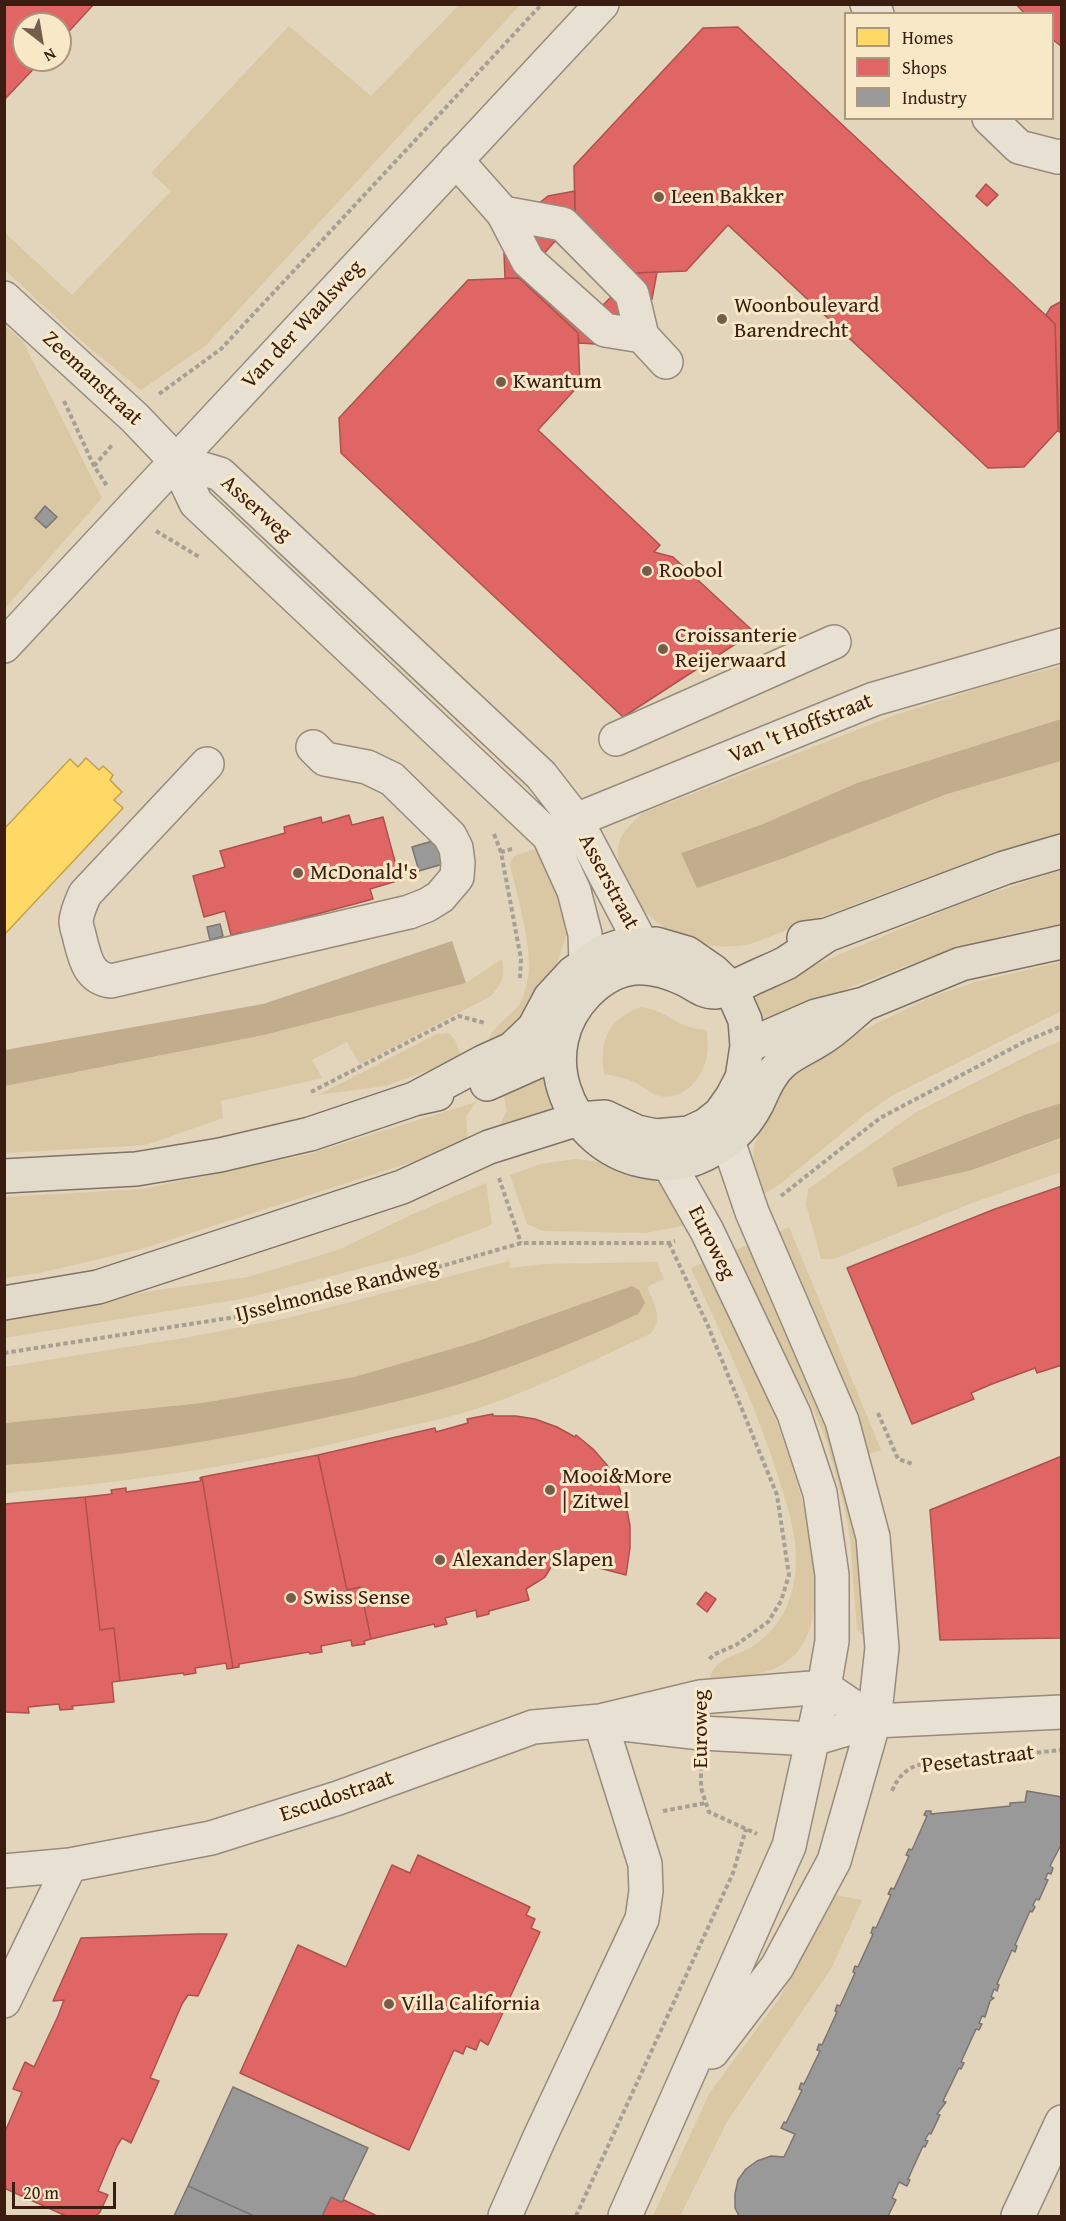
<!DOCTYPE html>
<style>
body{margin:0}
#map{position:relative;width:1066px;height:2221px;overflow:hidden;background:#e2d5bb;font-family:"Gentium Book Plus",serif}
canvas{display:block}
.frame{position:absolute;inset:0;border:6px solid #3a1c11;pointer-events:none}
.legend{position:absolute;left:844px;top:12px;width:210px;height:108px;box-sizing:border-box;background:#f7e8c8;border:2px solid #ab967f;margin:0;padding:8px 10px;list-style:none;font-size:18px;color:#3a1c11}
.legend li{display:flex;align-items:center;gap:12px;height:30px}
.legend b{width:30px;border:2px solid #ab967f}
.north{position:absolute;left:12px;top:12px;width:60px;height:60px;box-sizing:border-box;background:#f7e8c8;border:2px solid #ab967f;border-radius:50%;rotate:149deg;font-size:16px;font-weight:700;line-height:24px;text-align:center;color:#3a1c11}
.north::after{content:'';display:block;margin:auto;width:21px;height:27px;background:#755d4c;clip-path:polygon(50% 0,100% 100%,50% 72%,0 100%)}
.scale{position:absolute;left:12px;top:2182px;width:104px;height:27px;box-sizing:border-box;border:3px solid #3a1c11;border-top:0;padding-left:8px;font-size:18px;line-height:21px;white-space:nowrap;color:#3a1c11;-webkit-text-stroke:4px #f7e8c8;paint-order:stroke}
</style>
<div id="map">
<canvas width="1066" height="2221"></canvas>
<div class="frame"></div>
<ul class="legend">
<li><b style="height:16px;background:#ffd966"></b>Homes</li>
<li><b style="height:16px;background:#e06666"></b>Shops</li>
<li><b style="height:16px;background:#999"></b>Industry</li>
</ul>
<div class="north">N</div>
<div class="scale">20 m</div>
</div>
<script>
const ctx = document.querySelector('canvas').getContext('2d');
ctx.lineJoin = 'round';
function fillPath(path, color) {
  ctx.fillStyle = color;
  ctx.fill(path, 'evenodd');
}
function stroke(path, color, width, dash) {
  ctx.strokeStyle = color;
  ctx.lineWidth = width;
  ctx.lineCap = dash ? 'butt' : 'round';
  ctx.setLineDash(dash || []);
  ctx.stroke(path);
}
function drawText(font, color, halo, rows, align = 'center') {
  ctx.font = font + ' "Gentium Book Plus",serif';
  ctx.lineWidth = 6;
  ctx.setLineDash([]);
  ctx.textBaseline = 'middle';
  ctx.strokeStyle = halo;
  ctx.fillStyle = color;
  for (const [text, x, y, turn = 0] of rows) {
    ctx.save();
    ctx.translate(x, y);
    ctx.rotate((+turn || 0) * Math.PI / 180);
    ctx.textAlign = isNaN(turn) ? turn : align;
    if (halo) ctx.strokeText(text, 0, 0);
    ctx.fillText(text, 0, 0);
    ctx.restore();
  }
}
fillPath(new Path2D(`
 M459,5H520L205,346L141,390L78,338L5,270V233L72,295L171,191L151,173L289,26L371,96Z
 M5,327L22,340L102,498L5,608Z
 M1061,666V719L857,783L763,824L682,852L944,795L1061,761V833L911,883L750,944C700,955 645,928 625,881C611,849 617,835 643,813L898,714L996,683Z
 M538,848L557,877L568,931L556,966L536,995L521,1025L488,1048C486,1030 508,1019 519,1005C523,999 525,990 527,983C535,951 517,897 510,864L514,856Z
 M1061,870V924C955,941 863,982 764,1023L753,991L957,905Z
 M502,959C505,977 503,982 491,996L360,1064L347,1042L312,1060L322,1078L221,1101L223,1118L146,1145L5,1153V1086L264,1035L466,983Z
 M1061,962V1011L893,1095L864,1115L779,1185L762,1195L752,1172L754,1146L760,1131L788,1077L811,1057L877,1023L934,996L975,982Z
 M641,1007C670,1011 676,1029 707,1030C708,1038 708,1046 707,1054C704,1078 683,1103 656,1095C649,1092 642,1086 636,1083C626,1078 615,1076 604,1074C599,1040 608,1019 641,1007Z
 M449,1033L455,1040L462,1058L385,1086L318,1095L437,1034Z
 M1061,1041V1103L1027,1114L892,1168L972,1170L1061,1139V1172L972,1203L834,1259H821L806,1204L808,1189L915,1113L1039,1050Z
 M543,1078L557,1112L496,1133L507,1110L502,1089Z
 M476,1102L466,1117L468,1144L141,1249L44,1272L5,1278V1197L142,1189L306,1155Z
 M575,1159C598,1160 652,1173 668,1189C677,1199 684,1213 692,1224L646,1233L543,1231L527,1224L510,1175L540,1164Z
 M486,1183L492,1225L412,1255L247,1298L5,1338V1320L49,1314L151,1291L248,1277L338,1250L413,1214Z
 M789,1227L881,1450L863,1456L772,1235Z
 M753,1243L826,1410L853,1500L866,1633L862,1635L857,1630L850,1537L845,1511L826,1440L810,1402L755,1314L729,1253Z
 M509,1261L510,1268L543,1264L657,1262L664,1279L647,1287C653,1302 665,1320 650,1334C594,1360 538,1388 479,1408C449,1418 417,1424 386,1431C261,1463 133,1482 5,1493V1465L67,1459L478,1378L537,1357L634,1316C649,1303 646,1299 632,1286L472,1343L354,1377L202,1403L5,1423L4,1367L190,1337L292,1317Z
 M707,1261C742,1341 861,1575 798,1651C776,1677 741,1677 710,1680C712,1659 734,1657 750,1648C765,1639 779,1624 786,1608C793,1593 796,1576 796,1559C796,1534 788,1507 780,1483C758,1409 723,1338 691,1268Z
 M835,1895L862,1900L832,1967L727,2122L680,2216H653L709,2094L780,1997Z`), '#dac7a4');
fillPath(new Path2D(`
 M1061,719V761L944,795L784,858L697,888L681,853L763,824L857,783Z
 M452,941L466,983L264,1035L5,1086V1050L263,1004Z
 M1061,1103V1138L972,1170L898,1187L892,1168L1027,1114Z
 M632,1286L639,1290L645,1303L638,1314C586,1338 532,1360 478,1378C425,1396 370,1408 315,1420C213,1442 109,1458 5,1465V1423L202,1403L354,1377L472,1343Z`), '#c1ac8b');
const homes = new Path2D(`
 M86,758L99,770L103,766L113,775L110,780L122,792L114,800L123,808L4,935V829L70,759L78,767Z`);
fillPath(homes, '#ffd966');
stroke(homes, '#c4a04c', 1.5);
const shops = new Path2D(`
 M4,4H94L60,41V24H24V60H42L4,100Z
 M1016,4H1062V47L1052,39V14H1025Z
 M738,27L1055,324L1059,429L1024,467L988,468L728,225L686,271L635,273L575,217L574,166L703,28Z
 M986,184L998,195L987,206L976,196Z
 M575,191V217L635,273L657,272L652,299L629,328L595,344L579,343L578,333L519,278H505L504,253L519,219L548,196Z
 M555,241L613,295L599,309L542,256Z
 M519,278L578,333L580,384L538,430L660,545L654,552L673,557L754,632L623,717L341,453L339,418L468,280Z
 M1062,301V433L1058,431L1055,324L1046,315L1051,307Z
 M349,815L352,825L383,817L400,880L370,889L373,899L243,934L242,932L231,935L225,911L204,917L193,876L225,867L220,851L285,833L284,827L321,817L322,823Z
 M1062,1186V1365L1037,1373L1035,1368L992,1384L971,1393L974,1399L912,1424L847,1268L995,1209Z
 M493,1414V1416H516L535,1419L557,1427L575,1437L576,1435L593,1449L607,1465L618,1485L626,1505L630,1526V1548L626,1575L557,1557L545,1577L526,1589L529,1600L489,1611V1614L477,1617L476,1610L445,1618L447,1624L435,1627L434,1624L371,1639L360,1587L347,1590L318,1455L435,1428L436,1432L468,1423L467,1419Z
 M318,1455L347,1590L360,1587L371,1639L364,1641L365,1644L352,1646L351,1640L321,1646L322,1652L310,1654L309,1652L239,1664V1667L233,1668L202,1477Z
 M1062,1456V1638L940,1640L930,1510Z
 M202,1477L233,1668L227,1669L226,1663L195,1668L196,1673L184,1675L183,1673L120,1681L114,1628L100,1630L85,1497L112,1494L111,1490L126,1488V1492L201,1481L200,1478Z
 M85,1497L100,1630L114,1628L120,1681L112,1682L114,1702L72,1706L73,1709L60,1710L59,1704L28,1707L29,1713L4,1712V1504Z
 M706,1592L716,1599L707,1612L697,1604Z
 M418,1855L530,1907L526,1915L535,1919L531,1928L540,1932L488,2045L480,2040L476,2050L466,2046L463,2054L454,2050L409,2150L240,2073L298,1945L346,1967L392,1865L410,1873Z
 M197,1934H227L198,1996L188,1995L182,2004L150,2078L159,2081L131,2143L122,2138L117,2146L98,2191L108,2195L100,2212L96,2216H66L4,2188V2134L22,2092L13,2089L25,2062L34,2067L58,2016L64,2000L53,2001L81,1938Z
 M331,2197L342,2202L344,2200L377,2216H322Z`);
fillPath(shops, '#e06666');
stroke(shops, '#ae504c', 1.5);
const industry = new Path2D(`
 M45,506L57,517L46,528L35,518Z
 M436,840L443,864L419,871L412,847Z
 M220,924L223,936L210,940L207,927Z
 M1027,1791L1062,1797V1843L1050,1866L1053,1868L1051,1874L1048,1873L1045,1879L1048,1880L1039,1900L1036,1899L1033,1905L1035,1907L1032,1912L1030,1911L1015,1945L1017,1946L1015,1952L1012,1950L997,1984L999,1985L997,1991L994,1989L991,1997L994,1998L990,2001L985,2017L982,2016L979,2023L982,2024L979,2030L976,2029L961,2062L964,2063L961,2069L959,2068L943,2101L946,2102L937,2114L940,2115L931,2134L929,2133L925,2140L928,2141L925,2147L923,2146L908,2179L910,2180L907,2186L899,2182L892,2198L896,2200L888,2216H739L735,2208V2194L738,2180L746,2169L757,2161L771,2156L784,2157L795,2134L781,2128L784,2122L786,2123L802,2090L799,2089L801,2083L804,2084L820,2051L817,2050L819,2044L822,2045L837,2012L835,2011L837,2005L840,2006L855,1973L853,1972L855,1966L858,1967L873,1934L871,1933L873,1927L876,1928L891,1895L888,1894L891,1888L894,1889L909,1856L906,1855L909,1849L912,1850L927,1816L924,1815L926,1811H931V1814L1010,1806V1803L1025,1802Z
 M233,2087L368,2148L342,2202L331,2197L322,2216H254L188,2186Z
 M188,2186L254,2216H174Z`);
fillPath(industry, '#999');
stroke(industry, '#7c7470', 1.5);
const minor = new Path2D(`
 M867,4L877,14
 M989,118L1019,147L1058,157L1062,156
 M456,160L503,213L528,261L605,330L642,336L666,362
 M503,213L563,224L632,294L642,336
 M4,298L135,418L176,461L196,503L549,836L574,891L585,934L586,962
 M176,461L220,474L541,775L576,820L641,943
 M4,646L602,4
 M616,739L834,642
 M207,764L85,894C81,903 77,911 76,921C76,927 79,933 80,939C85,959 89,978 111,981L409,912L427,905L440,897L457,877L458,863L456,848L450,836L392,779L367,767L325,759L313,747
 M557,831L576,820L874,699L1062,645
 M623,1724L701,1733L813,1739L874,1721L1062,1712
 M4,1871L70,1865L211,1838L338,1798L533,1727L600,1721L700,1697L824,1687L874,1721
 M4,2001L70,1865
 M712,2052L777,1967L834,1861L874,1721L882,1648L873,1537L842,1421L752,1212L728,1141
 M505,2216L539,2139L642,1919L646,1891L645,1864L600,1721
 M625,2216L789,1846L824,1687L832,1641V1575L820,1493L794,1414L707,1231L669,1164
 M1018,2216L1062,2122`);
const major = new Path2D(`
 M827,935C813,944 800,954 786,963C774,969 761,974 749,980C738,985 727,991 715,992C703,992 696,985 686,980C648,962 618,962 587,993C532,1049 565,1139 636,1159C656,1164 674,1166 694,1159C723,1148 743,1131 757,1104C764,1089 770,1073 783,1062C795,1052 809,1047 822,1038C837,1029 850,1015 864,1004
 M804,938L827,935L1004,868L1062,851
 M747,1046L816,1016L864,1004L961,964L1062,942
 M487,1084L541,1060L560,1049
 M4,1176L136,1169L220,1155L310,1134L414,1099L437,1094
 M4,1303L98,1287L402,1187L489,1147L578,1119L605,1117L637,1132L656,1136L689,1133L706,1125L720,1114L732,1097L742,1078L747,1046L745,1020L731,988L713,971L687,953L656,944L621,946L603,952L573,973L550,998L534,1028L512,1049L483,1062L414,1099`);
stroke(minor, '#968b7c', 36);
stroke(major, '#7e7365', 36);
stroke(new Path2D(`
 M159,394L221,349L542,4
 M64,401L94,466L107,486
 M94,466L113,444
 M156,531L201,558
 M494,834L501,852
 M512,849L501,852L521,959L520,978
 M311,1092L459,1016L485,1023
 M499,1178L521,1243
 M781,1196L880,1118L1024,1042L1062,1026
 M669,1243L708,1326L777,1495L789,1575L781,1601L768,1622L736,1645L713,1655L708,1661
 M4,1353L242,1316L380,1284L521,1243H669L675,1241
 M878,1413L898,1459L913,1464
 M701,1766V1788L709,1812L757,1834
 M892,1791C898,1777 904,1771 917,1765L1062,1750
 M663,1811L706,1803
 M576,2216L733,1873L746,1829`), '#a79f94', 4, [4.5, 3]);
stroke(minor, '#e7e0d3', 33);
stroke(major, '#e2dbcc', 33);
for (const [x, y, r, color] of [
 [659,197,6,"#755d4c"],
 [722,319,6,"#755d4c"],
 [501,382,6,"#755d4c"],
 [647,571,6,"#755d4c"],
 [663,649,6,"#755d4c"],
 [298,873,6,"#755d4c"],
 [550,1490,6,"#755d4c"],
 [440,1560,6,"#755d4c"],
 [291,1598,6,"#755d4c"],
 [389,2004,6,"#755d4c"]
]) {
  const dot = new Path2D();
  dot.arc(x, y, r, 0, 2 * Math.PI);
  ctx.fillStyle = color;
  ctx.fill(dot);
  stroke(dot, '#f7e8c8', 2);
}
drawText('22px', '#3a1c11', '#f7e8c8', [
 ["Leen Bakker",671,197],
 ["Woonboulevard",734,306],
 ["Barendrecht",734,331],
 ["Kwantum",513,382],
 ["Roobol",659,571],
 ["Croissanterie",675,636],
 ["Reijerwaard",675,661],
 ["McDonald's",310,873],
 ["Mooi&More",562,1477],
 ["| Zitwel",562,1502],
 ["Alexander Slapen",452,1560],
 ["Swiss Sense",303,1598],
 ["Villa California",401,2004]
], 'left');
drawText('22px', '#3a1c11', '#f7e8c8', [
 ["Van der Waalsweg",303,325,-47],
 ["Zeemanstraat",92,379,43],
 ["Asserweg",256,509,42],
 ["Van 't Hoffstraat",801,729,-22],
 ["Asserstraat",608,882,62],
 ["Euroweg",711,1243,63],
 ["IJsselmondse Randweg",337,1291,-14],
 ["Euroweg",701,1729,-90],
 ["Pesetastraat",978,1760,-7],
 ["Escudostraat",337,1797,-19]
]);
</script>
